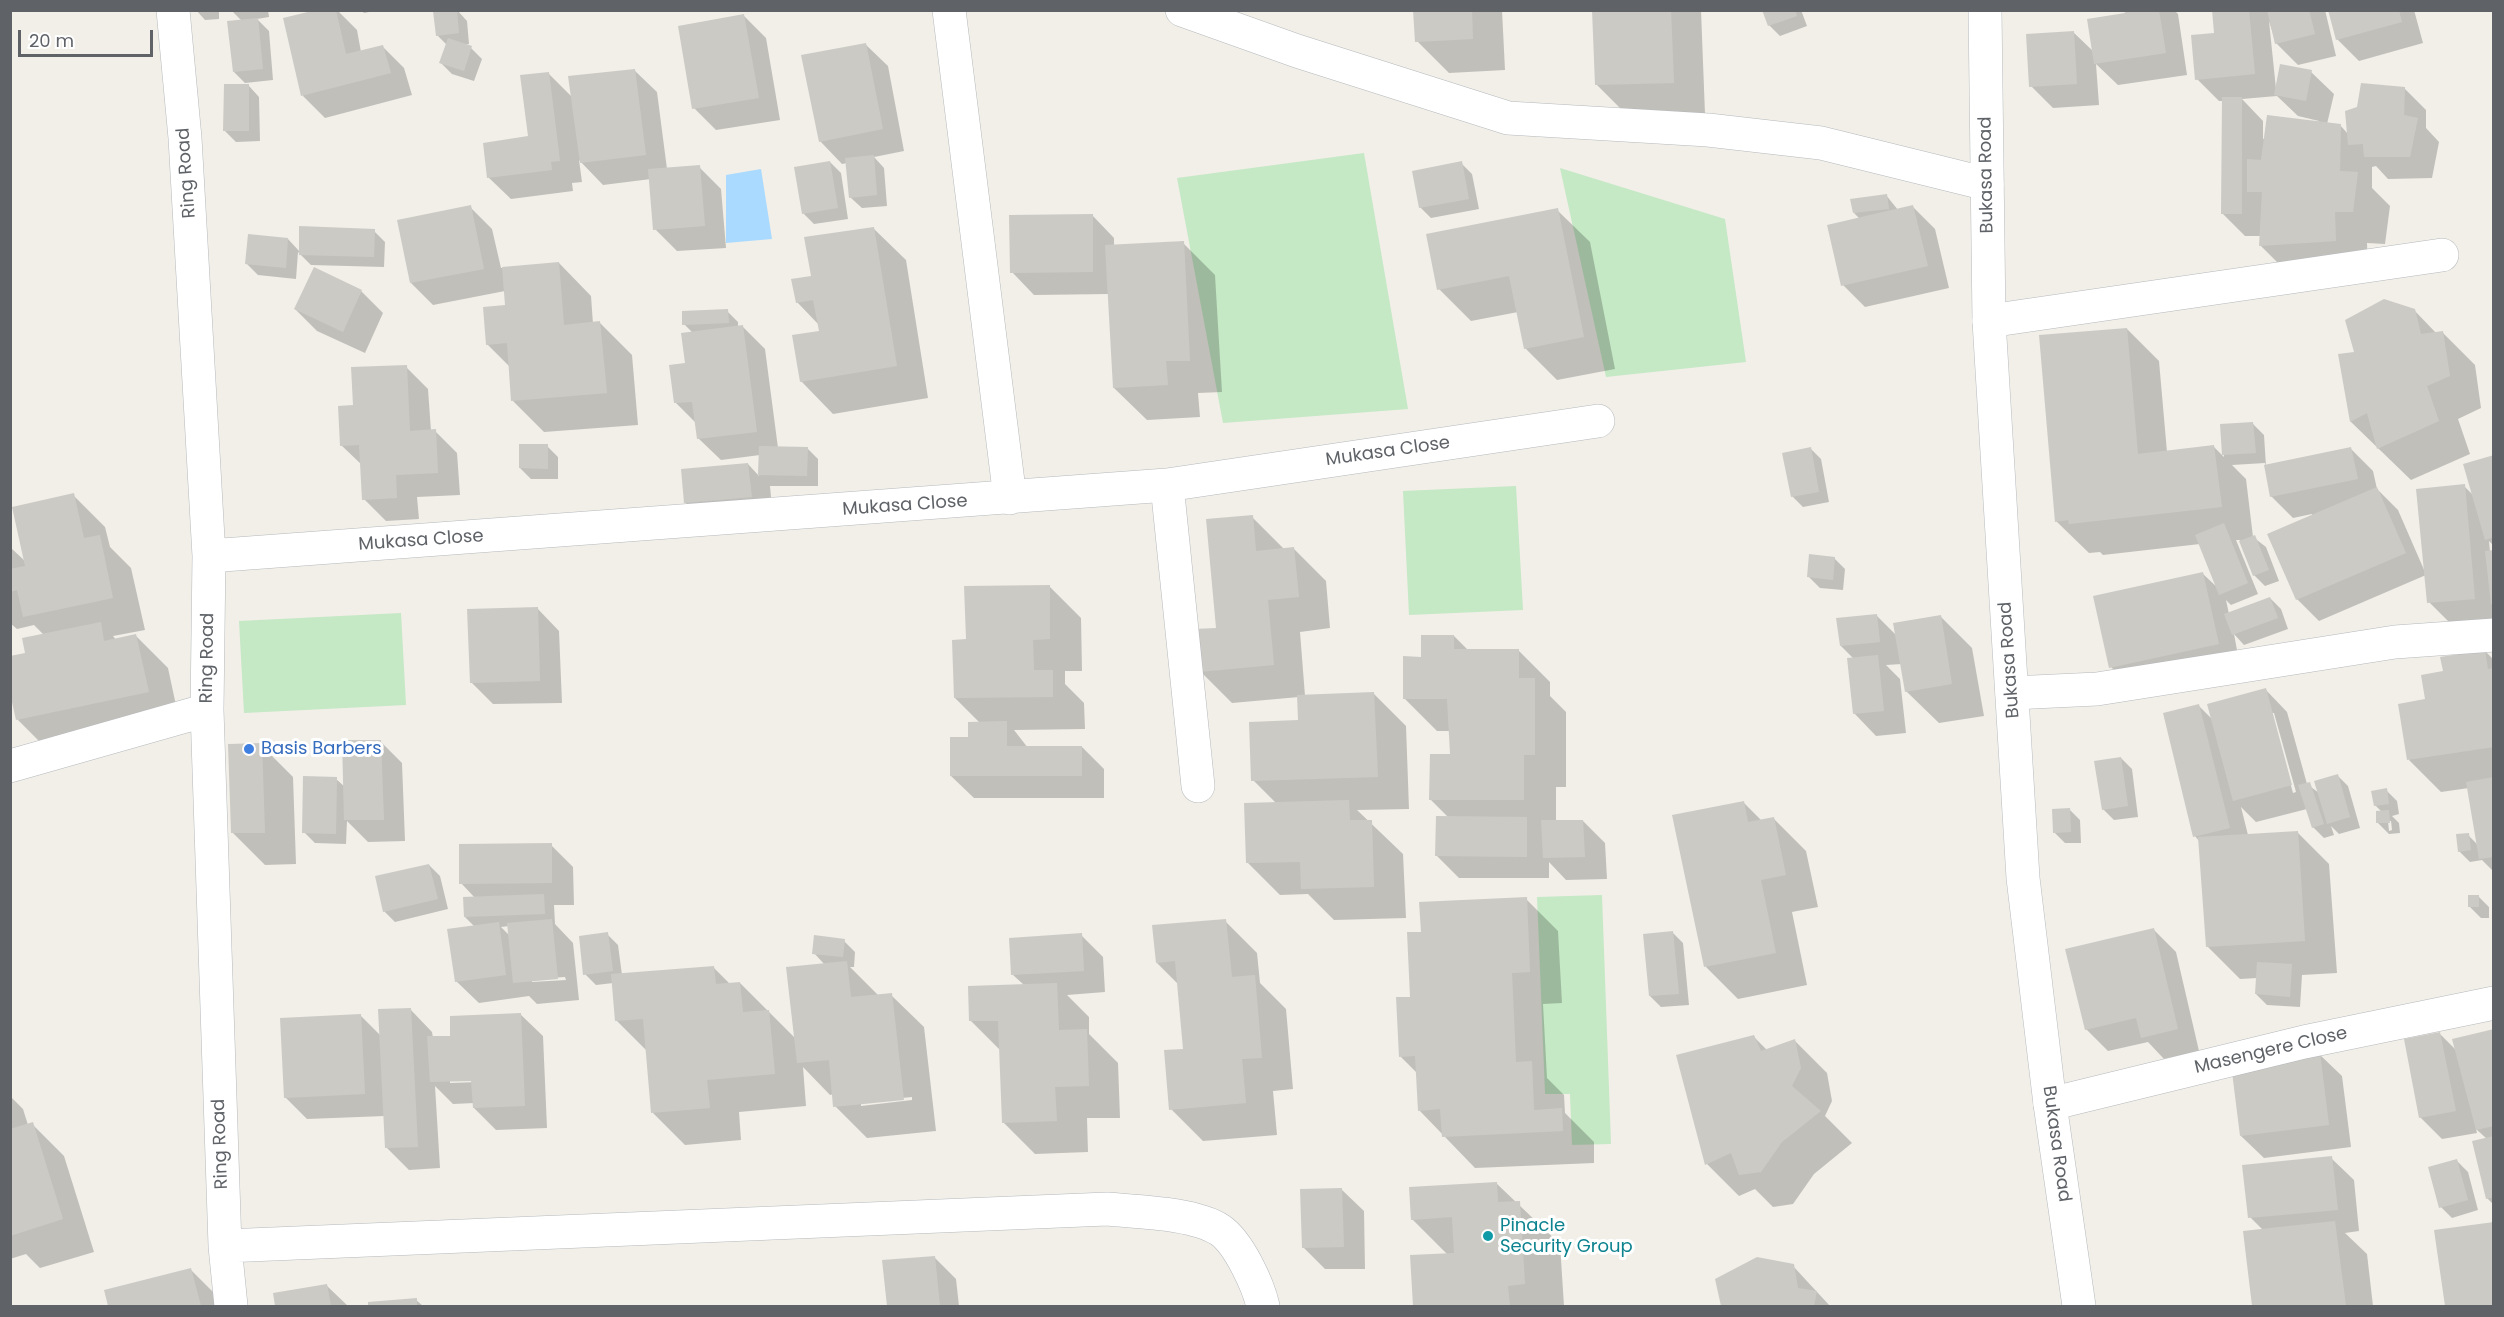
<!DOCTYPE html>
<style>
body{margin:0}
#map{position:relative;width:2504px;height:1317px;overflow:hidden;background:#f1efe8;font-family:Poppins,sans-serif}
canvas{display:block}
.frame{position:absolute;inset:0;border:12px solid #5f6368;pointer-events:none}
.scale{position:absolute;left:18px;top:30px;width:135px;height:27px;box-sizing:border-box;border:3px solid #5f6368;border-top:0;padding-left:8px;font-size:18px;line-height:21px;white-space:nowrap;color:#5f6368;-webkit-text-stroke:4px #fff;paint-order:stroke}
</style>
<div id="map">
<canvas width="2504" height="1317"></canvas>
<div class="frame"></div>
<div class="scale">20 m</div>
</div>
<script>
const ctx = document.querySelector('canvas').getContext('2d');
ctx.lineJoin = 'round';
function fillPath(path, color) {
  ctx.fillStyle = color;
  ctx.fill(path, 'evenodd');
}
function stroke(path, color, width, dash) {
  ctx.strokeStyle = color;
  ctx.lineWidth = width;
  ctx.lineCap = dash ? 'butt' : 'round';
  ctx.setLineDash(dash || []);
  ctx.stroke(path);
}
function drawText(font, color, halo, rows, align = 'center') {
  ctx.font = font + ' Poppins,sans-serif';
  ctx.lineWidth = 6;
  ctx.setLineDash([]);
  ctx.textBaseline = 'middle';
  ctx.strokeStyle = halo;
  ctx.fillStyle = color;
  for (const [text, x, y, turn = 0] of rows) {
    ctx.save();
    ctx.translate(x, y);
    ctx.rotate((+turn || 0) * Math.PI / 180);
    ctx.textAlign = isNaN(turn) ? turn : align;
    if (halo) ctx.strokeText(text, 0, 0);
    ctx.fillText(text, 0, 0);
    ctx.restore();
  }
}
fillPath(new Path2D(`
 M1364,153L1408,409L1223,423L1177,178Z
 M1560,168L1725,219L1746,362L1606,377Z
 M1516,486L1523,610L1409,615L1403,491Z
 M401,613L406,705L244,713L239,621Z
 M1602,895L1611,1144L1572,1145L1570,1094H1545L1537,897Z`), '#c5e8c5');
fillPath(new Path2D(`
 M761,169L772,239L726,243V175Z`), '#aadaff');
fillPath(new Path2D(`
 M196,10H219V19L205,20Z
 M231,10H268L269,17L257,19L269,31L273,80L245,83L234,72L242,21Z
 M323,10H337L357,30L361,52L382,46L404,68L412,95L325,118L303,96Z
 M361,10H379L364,13Z
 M457,10L467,21L469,44L462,45L471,48L482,59L474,81L452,74L441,63L447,45L437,35Z
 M1415,10H1502L1505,70L1449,73L1417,41Z
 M1594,10H1701L1705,114L1629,117L1596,84Z
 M1764,10H1801L1807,26L1780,36L1769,25Z
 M2126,10H2174L2178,14L2187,75L2118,85L2096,64L2099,105L2053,108L2031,86L2073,32L2094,52L2127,15Z
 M2213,10H2325L2336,56L2298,65L2276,43L2269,21L2276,89L2311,72L2334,94L2327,124L2340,125L2348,134L2404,88L2426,110V128L2439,142L2432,178L2388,179L2376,166L2372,167V188L2390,206L2385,244L2367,243L2368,272L2293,278L2261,246V236H2245L2223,214V101H2219L2197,79L2215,35ZM2277,96L2298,116L2319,121L2318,123L2263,139V121L2242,99Z
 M2329,10H2414L2423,43L2359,61L2337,39Z
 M744,16L766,38L780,120L716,130L694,108Z
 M865,44L888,66L904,151L874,157L884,168L887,206L862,208L851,198L847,163L842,164L820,141Z
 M634,70L657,92L667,169L699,167L721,189L726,248L677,251L655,229L651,179L603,185L579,160L582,182L572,183L573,191L511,199L488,177L529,137L549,74L573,98Z
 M249,86L259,97L260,141L236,142L225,131Z
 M830,162L841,173L848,219L814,224L803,213Z
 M1461,163L1472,174L1479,209L1431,218L1420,207Z
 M1886,195L1898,210L1913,207L1935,229L1949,288L1865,307L1843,285L1860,219L1854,213Z
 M470,207L492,229L501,268L559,263L591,296L593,324L600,323L632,355L638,425L544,432L512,400L510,367L487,344L507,307L505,291L433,305L411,283Z
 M1557,210L1590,242L1615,369L1557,380L1525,348L1518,312L1471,321L1439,289Z
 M1092,215L1114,238V246L1183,243L1215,275L1222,392L1198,393L1200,417L1147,420L1114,388L1109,294L1034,295L1012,272Z
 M873,228L906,260L928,398L833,414L801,381L821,332L819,325L797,302L813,277Z
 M374,231L385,242L384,267L311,265L298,252L296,279L258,275L247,264L288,239L300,252Z
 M361,291L383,313L365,353L317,331L295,309Z
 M2414,310L2437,334L2443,333L2475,365L2481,408L2458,419L2470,454L2411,480L2351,422L2339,356L2356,353Z
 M727,311L738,322V328L743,327L765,349L778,448H807L818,459V486H770L773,519L707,525L685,502L748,464L759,476L760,455L721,460L698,438L697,424L675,402L693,333L684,324Z
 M2127,329L2159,361L2167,452L2214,447L2224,457L2222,426L2253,424L2264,435L2266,466L2351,449L2373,471L2377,489L2398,510L2425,572L2464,486L2474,496L2494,457V546L2489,541L2490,552L2494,551V621L2451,624L2429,602L2426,575L2319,621L2297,599L2312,514L2293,518L2271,496L2265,463L2232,465L2246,479L2253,537L2266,547L2279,581L2265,586L2254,575L2240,540H2236L2258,594L2231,605L2226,600L2229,614L2270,598L2281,609L2288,629L2244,645L2234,634L2240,666L2133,689L2111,667L2203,574L2218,588L2200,544L2103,555L2100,552L2089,553L2056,521Z
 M406,367L428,389L431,431H435L457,453L460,495L417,497L419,519L386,521L364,499L362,465L341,445L355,407Z
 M547,446L558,457V479H531L520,468Z
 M1810,448L1821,459L1829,502L1803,507L1792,496Z
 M73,495L105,527L110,547L131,568L145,630L113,636L116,640L136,636L168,668L180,724L50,752L18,720L27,654L44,635L34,625L17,629L10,623V547L26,562Z
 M1252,517L1285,550L1294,549L1326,581L1330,628L1300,632L1305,696L1374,694L1406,726L1409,809L1357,810L1403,854L1406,918L1334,920L1308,894L1280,895L1248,863L1276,803L1253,780L1299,722V697L1232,703L1200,671L1218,629Z
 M1834,558L1845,569L1843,590L1820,588L1809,577Z
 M1049,586L1081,618L1082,671H1065V684L1084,703L1085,729L1014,730L1028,748L1082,747L1104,769V798H974L951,776L970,738L980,723L955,698L967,641Z
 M537,608L559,631L562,703L493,704L471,682Z
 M1876,615L1897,636L1940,616L1972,648L1984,716L1939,723L1906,691L1902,664L1886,665L1900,679L1906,733L1876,736L1854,713V659L1841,646Z
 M1454,636L1468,650H1518L1550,682V696L1566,712V787H1556V822L1583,821L1605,843L1607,879L1566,880L1549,862V878H1459L1437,856L1449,818L1431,800L1451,755L1450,731H1437L1405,699L1423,658Z
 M2485,651L2494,660V872L2482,860L2470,862L2459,851L2468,835L2478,845L2469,788L2441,792L2409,760L2427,700L2445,673Z
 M2265,689L2287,712L2307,784L2319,793L2337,775L2348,786L2360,828L2339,834L2331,826L2334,835L2324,838L2313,827L2307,809L2256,822L2241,807L2248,835L2297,832L2329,864L2337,973L2302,975L2300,1007L2267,1005L2256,994L2258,978L2240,979L2208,947L2199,841L2195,836L2199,706L2212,719ZM2271,713H2274L2296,792L2293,793Z
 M380,741L402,763L405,841L368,842L347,821L346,844L315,843L304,832L336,779L345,787Z
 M261,745L293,777L296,864L265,865L233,833Z
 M2121,758L2132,769L2138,817L2114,820L2103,809Z
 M2386,790L2397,801L2399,814L2392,816L2399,823L2400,833L2389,834L2378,823L2382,812L2375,805ZM2388,821H2391L2392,830L2389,831Z
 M1743,802L1762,821L1774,819L1806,851L1818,907L1792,912L1807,985L1738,999L1706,967Z
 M2069,809L2080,820L2081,843H2065L2054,832Z
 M551,845L573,867L574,905H554L555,924L573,943L579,1000L537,1004L529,996L479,1003L456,981L475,927L465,917L475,898L461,883ZM509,926L510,936L501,927ZM565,977L566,980L532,982V979Z
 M429,865L440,876L448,909L395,922L384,911Z
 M2478,896L2489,907V918H2481L2470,907Z
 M1526,899L1558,931L1562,1003L1543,1004L1547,1078L1564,1095L1565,1113L1594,1142V1163L1475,1168L1419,1110L1417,1073L1401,1057L1423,933Z
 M1225,921L1257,953L1260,983L1286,1009L1293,1089L1273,1091L1277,1135L1203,1141L1171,1109L1185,1050L1179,985L1157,963Z
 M2154,930L2176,952L2199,1051L2164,1059L2148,1042L2108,1051L2086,1029Z
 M1672,932L1683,943L1689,1005L1661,1007L1650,996Z
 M607,934L618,945L622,975L714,968L730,984L740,983L795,1038L825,965L814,953L844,941L855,952L854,967H850L879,996L891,995L924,1027L936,1131L867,1138L835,1106L834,1094L830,1095L803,1067L806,1106L739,1112L741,1140L685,1145L653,1113L648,1052L616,1020L613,983L596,985L585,974ZM912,1097V1100L861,1106V1102Z
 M1081,935L1103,957L1105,992L1067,995L1089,1017V1034L1118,1063L1120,1118H1087L1088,1152L1035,1154L1003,1122L1001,1051L971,1021L1024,985L1013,975Z
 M410,1009L432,1032L433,1038L451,1037L520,1014L543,1036L547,1128L496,1130L474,1108V1103L453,1104L435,1086L440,1168L409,1170L387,1148L385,1116L307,1119L285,1097L361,1016L381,1036ZM479,1079V1082L450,1083V1080Z
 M2494,1030V1205L2487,1198V1139L2476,1129L2477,1133L2442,1139L2420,1117L2440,1034L2456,1050Z
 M1753,1036L1767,1050L1795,1041L1827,1073L1832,1101L1825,1116L1852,1143L1814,1174L1793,1204L1773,1207L1755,1189L1739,1196L1707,1164Z
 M2319,1054L2342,1076L2351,1147L2264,1158L2241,1136Z
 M10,1096L23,1109L28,1125L32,1124L64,1156L94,1252L40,1268L26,1254L10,1259Z
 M2331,1158L2354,1180L2359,1231L2345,1233L2367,1254L2373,1306H2253L2244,1233L2263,1230L2250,1217Z
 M2457,1161L2468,1172L2478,1210L2452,1218L2441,1207Z
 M1496,1183L1560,1244L1564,1306H1415L1412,1257L1448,1255L1412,1219Z
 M1341,1189L1364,1211L1365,1269H1325L1303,1247Z
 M2494,1224V1306H2446L2436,1231Z
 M934,1257L956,1279L959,1306H888L884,1262Z
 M1793,1266L1830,1306H1723L1716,1279Z
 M191,1270L213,1292L216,1306H110L106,1291Z
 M327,1286L348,1306H277L275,1295Z
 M416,1300L423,1306H370V1303Z`), '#0003');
fillPath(new Path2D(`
 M316,10H336L346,54L383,45L391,73L301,96L283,18Z
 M437,10H457L459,33L436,36L433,11Z
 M1413,10H1472L1473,39L1415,42Z
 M1592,10H1671L1674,83L1595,85Z
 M1762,10H1795L1797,16L1768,26Z
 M2124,10H2159L2166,53L2094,64L2087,19L2125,13Z
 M2212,10H2249L2255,74L2195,80L2191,35L2214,33Z
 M2267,10H2309L2315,34L2275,44Z
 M2328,10H2399L2402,22L2336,40Z
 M744,14L759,98L692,109L678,26Z
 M258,18L263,69L233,72L227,21Z
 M2074,31L2077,84L2029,87L2026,34Z
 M448,38L472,46L464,71L439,63Z
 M866,43L883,129L819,142L801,55Z
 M2280,64L2312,70L2306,101L2274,95Z
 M635,69L646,155L580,163L568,76Z
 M549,72L560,161L551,162L552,170L487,178L483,143L528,136L520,75Z
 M2361,83L2405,87L2404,115L2418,118L2410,157H2364L2363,144L2348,145L2345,111L2357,107Z
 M224,84H249V131H223Z
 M2222,97H2242V214H2221Z
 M2267,115L2341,124L2340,171L2358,172L2353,212H2335L2336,241L2259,246L2262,192H2247V159L2261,160Z
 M874,155L877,195L849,198L845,158Z
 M830,161L838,208L802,214L794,167Z
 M1462,161L1469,199L1419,208L1412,171Z
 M700,165L705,226L653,230L648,169Z
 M1887,194L1889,209L1853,213L1850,199Z
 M471,205L484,269L410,283L397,220Z
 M1913,205L1928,266L1841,286L1827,225Z
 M1558,208L1584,337L1524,349L1509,276L1437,290L1426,234Z
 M1093,214V272L1010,273L1009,215Z
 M299,226L375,229L374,257L299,255Z
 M874,227L897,366L800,382L792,335L819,331L813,300L796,303L791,279L811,276L804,237Z
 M248,234L288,238L286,268L245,264Z
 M1184,241L1190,361H1166L1168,385L1113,388L1105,245Z
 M559,262L564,325L600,321L607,393L511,401L507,343L486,345L483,307L505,305L502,267Z
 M314,267L362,290L343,332L294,309Z
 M2384,299L2415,309L2421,334L2443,331L2450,376L2427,386L2439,421L2377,449L2367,413L2350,422L2338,354L2354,352L2345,320Z
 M728,309L729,323L682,325V311Z
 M743,325L757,432L697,439L692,402L674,403L669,365L685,363L681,333Z
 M2127,328L2138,454L2214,445L2222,507L2069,524L2068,520L2055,522L2039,335Z
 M407,365L410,431L436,429L438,473L396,475L397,498L362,500L359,445L340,446L338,406L353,405L351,367Z
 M2253,422L2256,453L2222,455L2220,424Z
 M519,444H548V469L519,468Z
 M759,446L808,447L807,476L758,475Z
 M1811,447L1819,492L1791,497L1782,453Z
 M2351,447L2358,479L2270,497L2264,465Z
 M2494,455V537L2485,540L2463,464Z
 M748,463L752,497L684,503L681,469Z
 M2465,484L2475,599L2427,603L2416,489Z
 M2377,487L2406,553L2296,600L2267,534Z
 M74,493L84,538L100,535L113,598L23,617L17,590L10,592V569L25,566L12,507Z
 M1253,515L1256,551L1294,547L1299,597L1268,600L1274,665L1199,672L1194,629L1216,628L1206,519Z
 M2224,523L2248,583L2219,595L2195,535Z
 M2255,535L2269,570L2253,576L2239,541Z
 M2494,550V604H2491L2485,551Z
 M1809,554L1835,557L1833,580L1807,577Z
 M2203,572L2219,644L2109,668L2093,596Z
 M1050,585V639L1033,640L1034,670H1053V697L954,698L952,640L966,639L964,586Z
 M2270,597L2278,618L2232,635L2224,614Z
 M538,607L540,681L470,683L467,609Z
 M1877,614L1880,642L1840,646L1836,618Z
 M1941,615L1952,684L1905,692L1893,623Z
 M101,622L104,641L136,634L149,692L16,720L10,693V656L25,653L22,638Z
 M1421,635H1454V649H1519V678H1535V755H1524V800H1429L1430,754H1450L1447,699H1403V656L1421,657Z
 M2485,650L2488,669L2494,668V747L2407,760L2398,704L2425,699L2421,675L2443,671L2440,657Z
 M1878,655L1884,711L1853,714L1847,658Z
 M2266,688L2292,785L2233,801L2207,704Z
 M1374,692L1378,777L1251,781L1249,722L1298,720L1297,695Z
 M2199,704L2230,828L2193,837L2163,713Z
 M1007,721V746H1082V776H950V737H968V722Z
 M342,740H381L384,820H344Z
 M262,743L265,833H231L228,744Z
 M2121,757L2128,806L2102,810L2094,761Z
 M2338,774L2350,817L2327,824L2314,781Z
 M303,776L337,777L336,834L302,833Z
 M2494,777V857L2479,859L2466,782Z
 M2310,782L2324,824L2312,828L2298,785Z
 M2387,788L2389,804L2374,806L2371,791Z
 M1349,800L1350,820H1372L1374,887L1301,889L1300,862L1246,863L1244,803Z
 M1744,801L1748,822L1774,817L1786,875L1761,880L1776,953L1704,967L1672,815Z
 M2070,808L2071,832L2053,833L2052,809Z
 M2389,810L2390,823H2376V811Z
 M1436,816L1527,817V857L1435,856Z
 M1541,820H1583L1585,857L1543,858Z
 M2298,831L2305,941L2206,947L2198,837Z
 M2469,833L2471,850L2458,852L2456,834Z
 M552,843V883L459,884V844Z
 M429,864L438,899L383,912L375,876Z
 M544,894L545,914L464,917L463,897Z
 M2468,895H2479V907H2468Z
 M1527,897L1530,972L1512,973L1516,1062L1532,1061L1534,1110L1562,1108L1563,1131L1442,1137L1440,1109L1418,1111L1415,1056L1399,1057L1396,997H1410L1407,932H1421L1419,902Z
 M552,919L558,979L513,983L507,923Z
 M1226,919L1232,977L1255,975L1262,1058L1242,1059L1246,1103L1169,1110L1164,1050L1183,1049L1175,961L1156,963L1152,925Z
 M499,922L506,975L455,982L447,929Z
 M2154,928L2178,1029L2141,1038L2136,1018L2085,1030L2065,949Z
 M1673,931L1679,994L1649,996L1643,934Z
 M608,932L613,971L583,975L579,936Z
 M1082,933L1084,971L1011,975L1009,938Z
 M814,935L845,939L843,957L812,954Z
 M847,961L851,997L892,993L904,1100L833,1107L829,1060L797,1063L786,967Z
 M2257,962L2292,964L2290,997L2255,994Z
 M714,966L716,984L740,982L743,1012L769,1010L775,1074L707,1080L710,1108L651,1113L643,1019L615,1021L611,974Z
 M1057,983L1059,1030L1087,1029L1089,1086L1055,1087L1057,1121L1002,1123L998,1021H969L968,986Z
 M411,1008L418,1147L385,1148L378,1009Z
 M521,1013L525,1106L473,1108L471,1081L430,1082L427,1036H450V1016Z
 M361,1014L365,1094L284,1098L280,1018Z
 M2494,1029V1126L2476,1130L2452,1039Z
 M2440,1032L2456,1111L2419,1118L2404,1039Z
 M1754,1035L1761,1051L1795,1039L1801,1068L1792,1086L1821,1111L1782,1142L1761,1172L1739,1175L1731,1153L1705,1165L1676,1055Z
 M2320,1053L2329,1125L2240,1136L2231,1064Z
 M33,1122L63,1219L10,1236V1129Z
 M2494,1136V1197L2486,1199L2472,1141Z
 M2332,1156L2338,1210L2248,1218L2242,1165Z
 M2457,1159L2468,1200L2439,1208L2428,1167Z
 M1497,1182L1498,1202L1520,1201L1525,1284L1508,1286L1510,1306H1413L1410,1255L1454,1253L1452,1217L1411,1220L1409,1187Z
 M1342,1188L1344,1247L1302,1248L1300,1189Z
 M2335,1221L2346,1306H2252L2243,1231Z
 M2494,1222V1306H2445L2434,1230Z
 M935,1256L940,1306H887L882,1260Z
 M1757,1257L1794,1264L1798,1288L1817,1291L1814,1306H1721L1715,1279Z
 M191,1268L201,1306H108L104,1290Z
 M327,1284L331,1306H275L273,1293Z
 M417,1298V1306H368V1302Z`), '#cccac5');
const street = new Path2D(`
 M173,10L185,138L209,556L207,710L225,1246L231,1306
 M949,10L1010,498
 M1182,10L1297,51L1508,118L1708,130L1821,143L1987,184
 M1989,321L2442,255
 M1167,485L1198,786
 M209,556L1167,485L1598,421
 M2012,693L2097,689L2395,642L2494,635
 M10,766L207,710
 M2050,1104L2304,1042L2494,1003
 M225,1246L1107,1209C1138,1212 1194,1213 1220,1230C1239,1243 1258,1285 1263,1306`);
const secondary = new Path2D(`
 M1985,10L1989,321L2023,878L2050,1104L2079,1306`);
stroke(street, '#b5b8bc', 34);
stroke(secondary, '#b6babf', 34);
stroke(street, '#fff', 33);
stroke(secondary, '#fff', 33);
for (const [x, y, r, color] of [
 [249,749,6,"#3f7fe0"],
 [1488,1236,6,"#0f9aa8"]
]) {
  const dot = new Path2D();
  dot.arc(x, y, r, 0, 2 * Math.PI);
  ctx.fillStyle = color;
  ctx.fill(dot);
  stroke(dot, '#fff', 2);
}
drawText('18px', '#5f6368', '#fff', [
 ["Ring Road",187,173,-94],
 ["Bukasa Road",1987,175,-91],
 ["Mukasa Close",1388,452,-8],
 ["Mukasa Close",905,506,-4],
 ["Mukasa Close",421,541,-4],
 ["Ring Road",208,658,-89],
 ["Bukasa Road",2010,660,-94],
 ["Masengere Close",2271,1051,-13],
 ["Ring Road",221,1144,-92],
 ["Bukasa Road",2056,1144,82]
]);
drawText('18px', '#366cbe', '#fff', [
 ["Basis Barbers",261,749]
], 'left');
drawText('18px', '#0d838f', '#fff', [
 ["Pinacle",1500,1226],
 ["Security Group",1500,1247]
], 'left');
</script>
